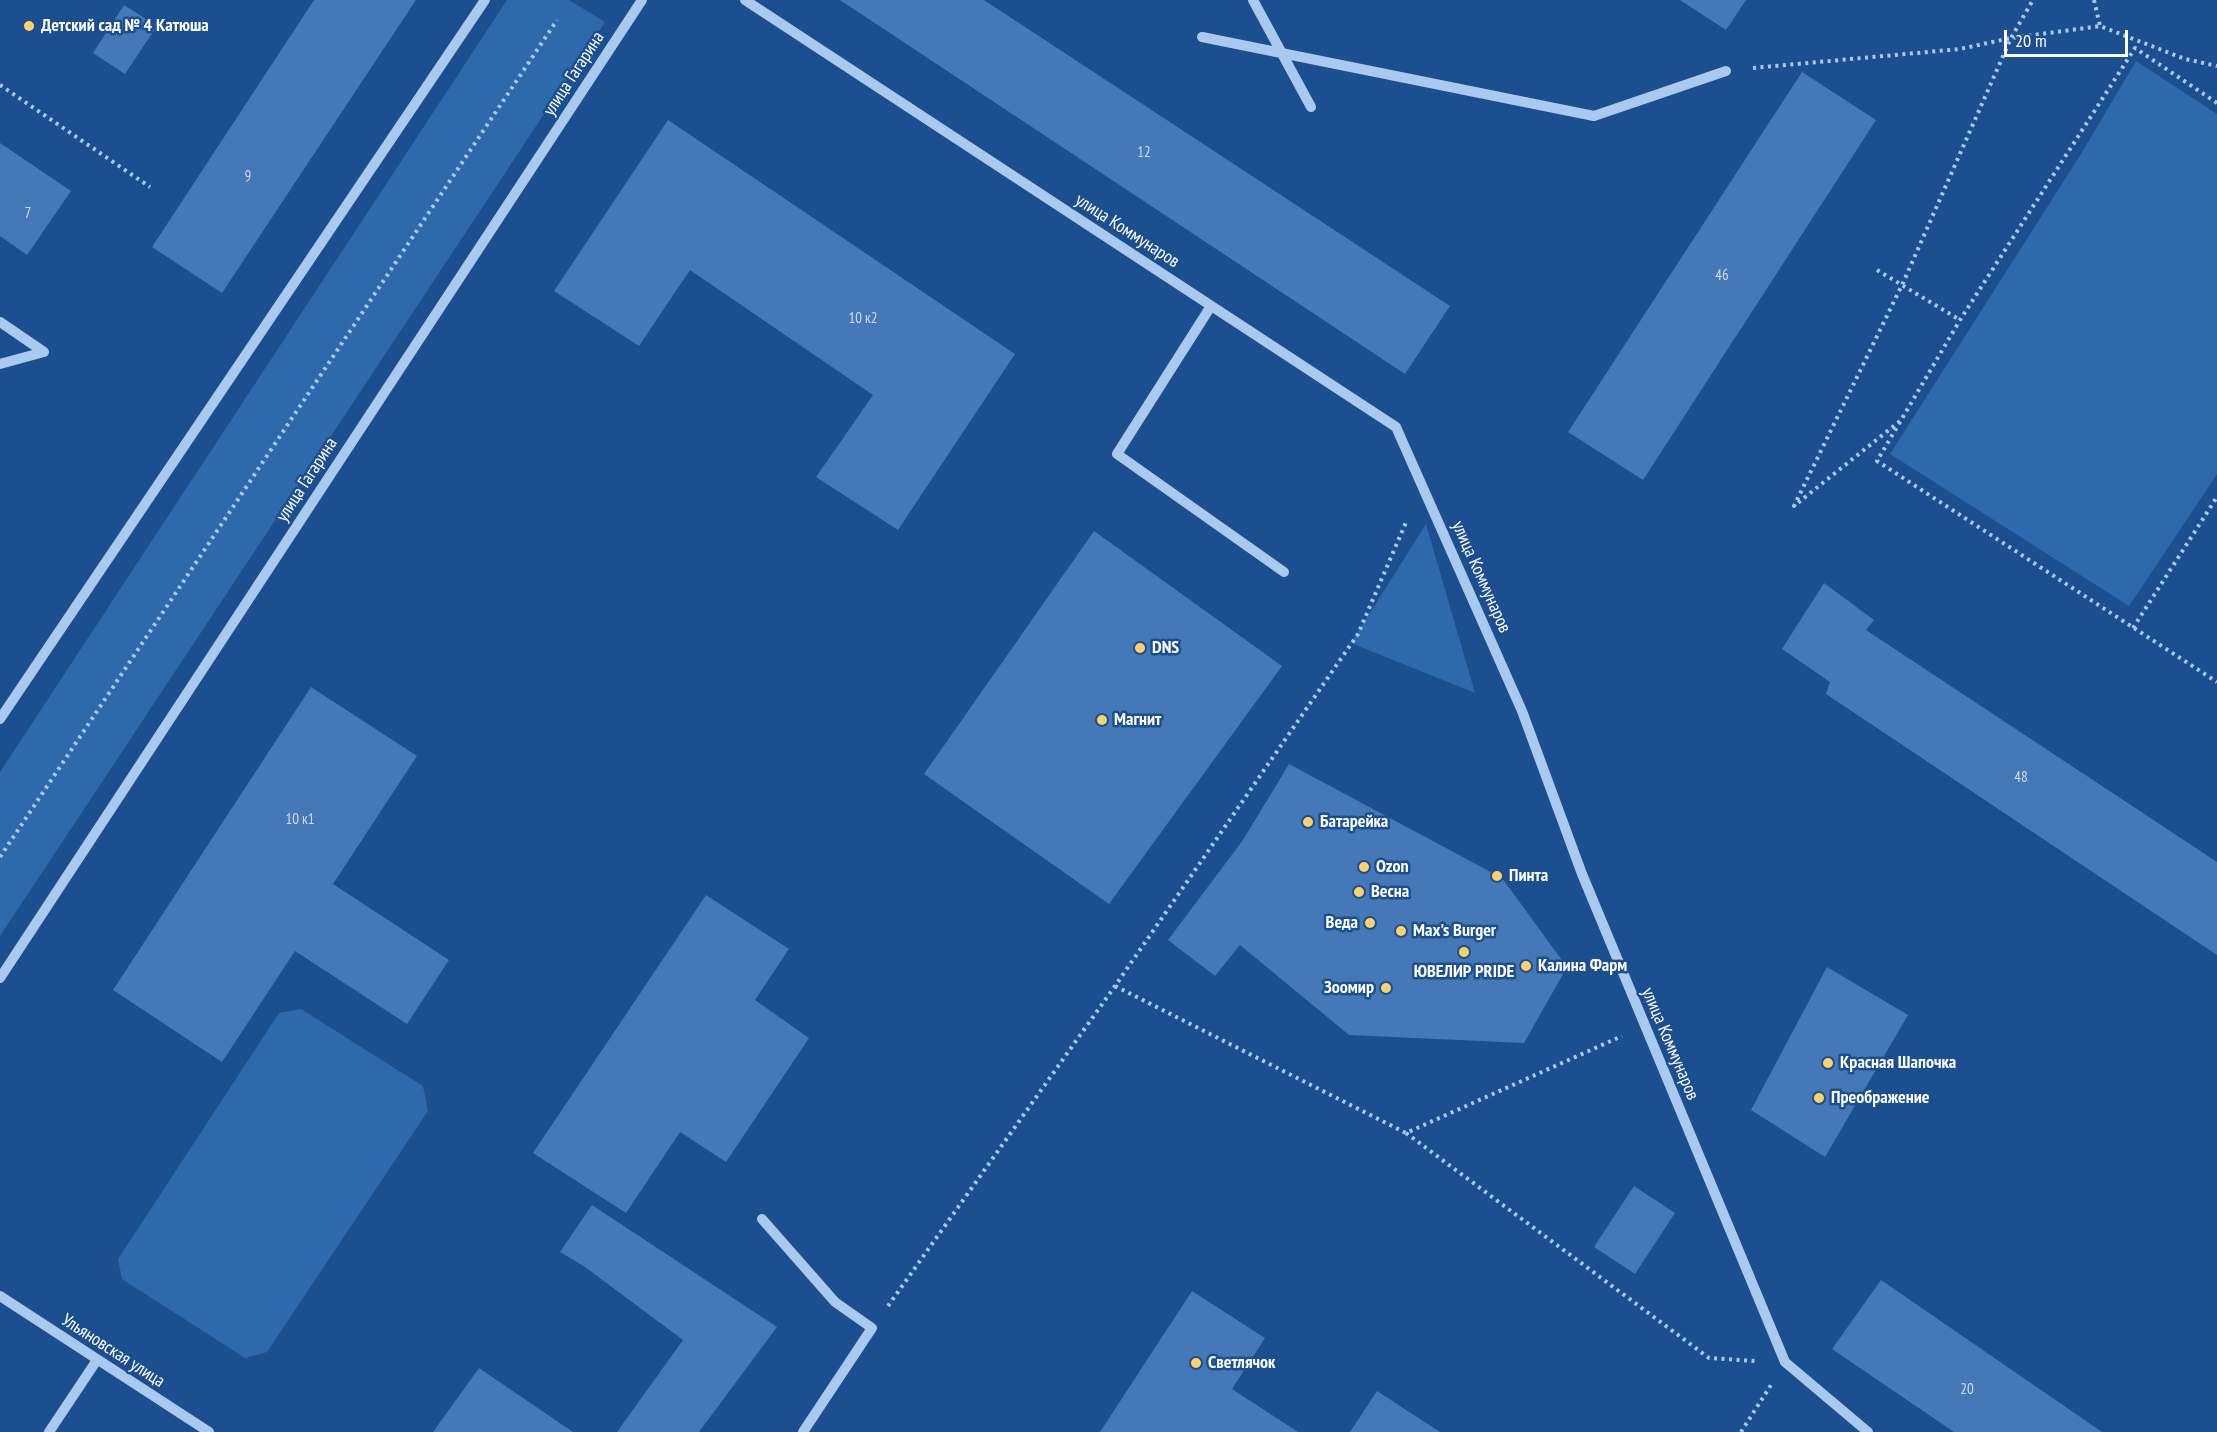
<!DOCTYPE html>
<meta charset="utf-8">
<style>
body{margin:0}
#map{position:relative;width:2217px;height:1432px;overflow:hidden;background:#1b4f8f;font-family:"PT Sans Narrow",sans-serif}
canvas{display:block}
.scale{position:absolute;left:2004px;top:30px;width:124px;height:27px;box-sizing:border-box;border:3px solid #fff;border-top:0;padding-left:8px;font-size:18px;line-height:21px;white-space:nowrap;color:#fff;-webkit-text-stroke:4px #1b4f8f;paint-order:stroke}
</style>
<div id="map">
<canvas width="2217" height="1432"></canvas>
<div class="scale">20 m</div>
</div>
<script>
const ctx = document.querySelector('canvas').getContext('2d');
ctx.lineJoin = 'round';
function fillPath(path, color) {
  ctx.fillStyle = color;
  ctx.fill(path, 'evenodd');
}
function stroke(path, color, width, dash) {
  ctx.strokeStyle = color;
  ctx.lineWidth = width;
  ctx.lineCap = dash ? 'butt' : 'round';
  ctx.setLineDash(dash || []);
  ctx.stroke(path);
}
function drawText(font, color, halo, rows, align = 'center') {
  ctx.font = font + ' "PT Sans Narrow",sans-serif';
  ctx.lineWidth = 5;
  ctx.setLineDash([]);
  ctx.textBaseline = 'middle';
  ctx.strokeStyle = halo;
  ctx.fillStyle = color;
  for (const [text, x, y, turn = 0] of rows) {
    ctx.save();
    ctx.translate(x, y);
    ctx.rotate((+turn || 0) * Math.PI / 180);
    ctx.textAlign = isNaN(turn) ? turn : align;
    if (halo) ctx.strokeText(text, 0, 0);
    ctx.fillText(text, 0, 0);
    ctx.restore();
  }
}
fillPath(new Path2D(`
 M507,0H569L605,22L0,936V772Z
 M2136,61L2217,114V474L2129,606L1890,454L2081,154Z
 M1426,524L1475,693L1351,643Z
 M301,1009L423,1086L428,1111L267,1352L245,1358L122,1279L118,1259L279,1013Z`), '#2e69ad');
fillPath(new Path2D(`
 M314,0H416L222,293L152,247Z
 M840,0H984L1450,306L1405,374Z
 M1680,0H1746L1726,30Z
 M124,5L157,26L125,74L93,53Z
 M1802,72L1876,120L1643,480L1568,432Z
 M668,120L1015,354L898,530L816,477L873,395L690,270L639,346L554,291Z
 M0,143L71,191L27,255L0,236Z
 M1094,531L1282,666L1109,904L924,774Z
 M1824,583L1874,620L1866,630L2217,862V955L1826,694L1830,682L1782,649Z
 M311,687L417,756L333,884L449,960L407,1024L295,951L222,1062L113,990Z
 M1289,764L1502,878L1567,967L1524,1043L1349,1035L1240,945L1215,976L1168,940L1243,840Z
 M706,895L789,949L755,1000L809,1038L726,1162L680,1132L626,1213L533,1153Z
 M1827,967L1908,1015L1825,1157L1751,1110Z
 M1634,1186L1675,1213L1635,1274L1594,1247Z
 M592,1205L777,1327L699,1432H617L683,1340L585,1267L560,1252Z
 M1881,1280L2102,1432H1954L1832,1349Z
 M1192,1291L1265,1338L1232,1389L1298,1432H1100Z
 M479,1368L573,1432H433Z
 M1377,1391L1440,1432H1350Z`), '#4478b7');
stroke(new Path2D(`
 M2094,0L2100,26
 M1753,68L1960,49L2011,38L2100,26L2185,59L2217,66
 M0,85L150,187
 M2217,103L2135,48L1960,320L1877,461L2217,682
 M1877,270L1960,320
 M1900,421L1794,506L1903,283L2011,38L2033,0
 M2133,628L2217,497
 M0,857L557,20
 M1115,986L1406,1133L1622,1036
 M1406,1133L1709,1358L1756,1361
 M888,1306L1115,986L1358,634L1407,520
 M1741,1432L1771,1385`), '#a9c9ee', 4, [3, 4.5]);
stroke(new Path2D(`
 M745,0L1396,427L1522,711L1582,874L1785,1362L1868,1432
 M1253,0L1311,107
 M1202,37L1594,116L1726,71
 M1211,306L1117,454L1284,572
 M0,322L44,352
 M0,364L44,352
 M0,719L485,0
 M0,978L642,0
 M762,1219L835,1302L872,1328L803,1432
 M0,1296L209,1432
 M49,1432L97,1360`), '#a9c9ee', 10);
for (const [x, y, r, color] of [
 [29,26,6,"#ffd166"],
 [1140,648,6,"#ffd166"],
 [1102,720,6,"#ffd166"],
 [1308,822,6,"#ffd166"],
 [1364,867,6,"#ffd166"],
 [1497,876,6,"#ffd166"],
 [1359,892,6,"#ffd166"],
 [1370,923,6,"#ffd166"],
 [1401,931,6,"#ffd166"],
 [1464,952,6,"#ffd166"],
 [1526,966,6,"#ffd166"],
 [1386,988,6,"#ffd166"],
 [1828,1063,6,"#ffd166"],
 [1819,1098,6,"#ffd166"],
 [1196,1363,6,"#ffd166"]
]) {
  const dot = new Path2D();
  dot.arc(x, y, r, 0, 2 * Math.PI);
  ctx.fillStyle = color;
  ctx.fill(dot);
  stroke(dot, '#1b4f8f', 2);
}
drawText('15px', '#d0dded', null, [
 ["12",1144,153],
 ["9",248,177],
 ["7",28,214],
 ["46",1722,276],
 ["10 к2",863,319],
 ["48",2021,778],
 ["10 к1",300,820],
 ["20",1967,1390]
]);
drawText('bold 18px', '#fff', '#1b4f8f', [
 ["Детский сад № 4 Катюша",41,26],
 ["DNS",1152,648],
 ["Магнит",1114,720],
 ["Батарейка",1320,822],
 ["Ozon",1376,867],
 ["Пинта",1509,876],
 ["Весна",1371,892],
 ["Веда",1358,923,"right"],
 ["Max's Burger",1413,931],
 ["Калина Фарм",1538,966],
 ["ЮВЕЛИР PRIDE",1464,972,"center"],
 ["Зоомир",1374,988,"right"],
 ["Красная Шапочка",1840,1063],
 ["Преображение",1831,1098],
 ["Светлячок",1208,1363]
], 'left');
drawText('18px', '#fff', '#1b4f8f', [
 ["улица Гагарина",574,74,-57],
 ["улица Коммунаров",1127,231,33],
 ["улица Гагарина",307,480,-57],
 ["улица Коммунаров",1481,577,66],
 ["улица Коммунаров",1670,1044,67],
 ["Ульяновская улица",113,1351,33]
]);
</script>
